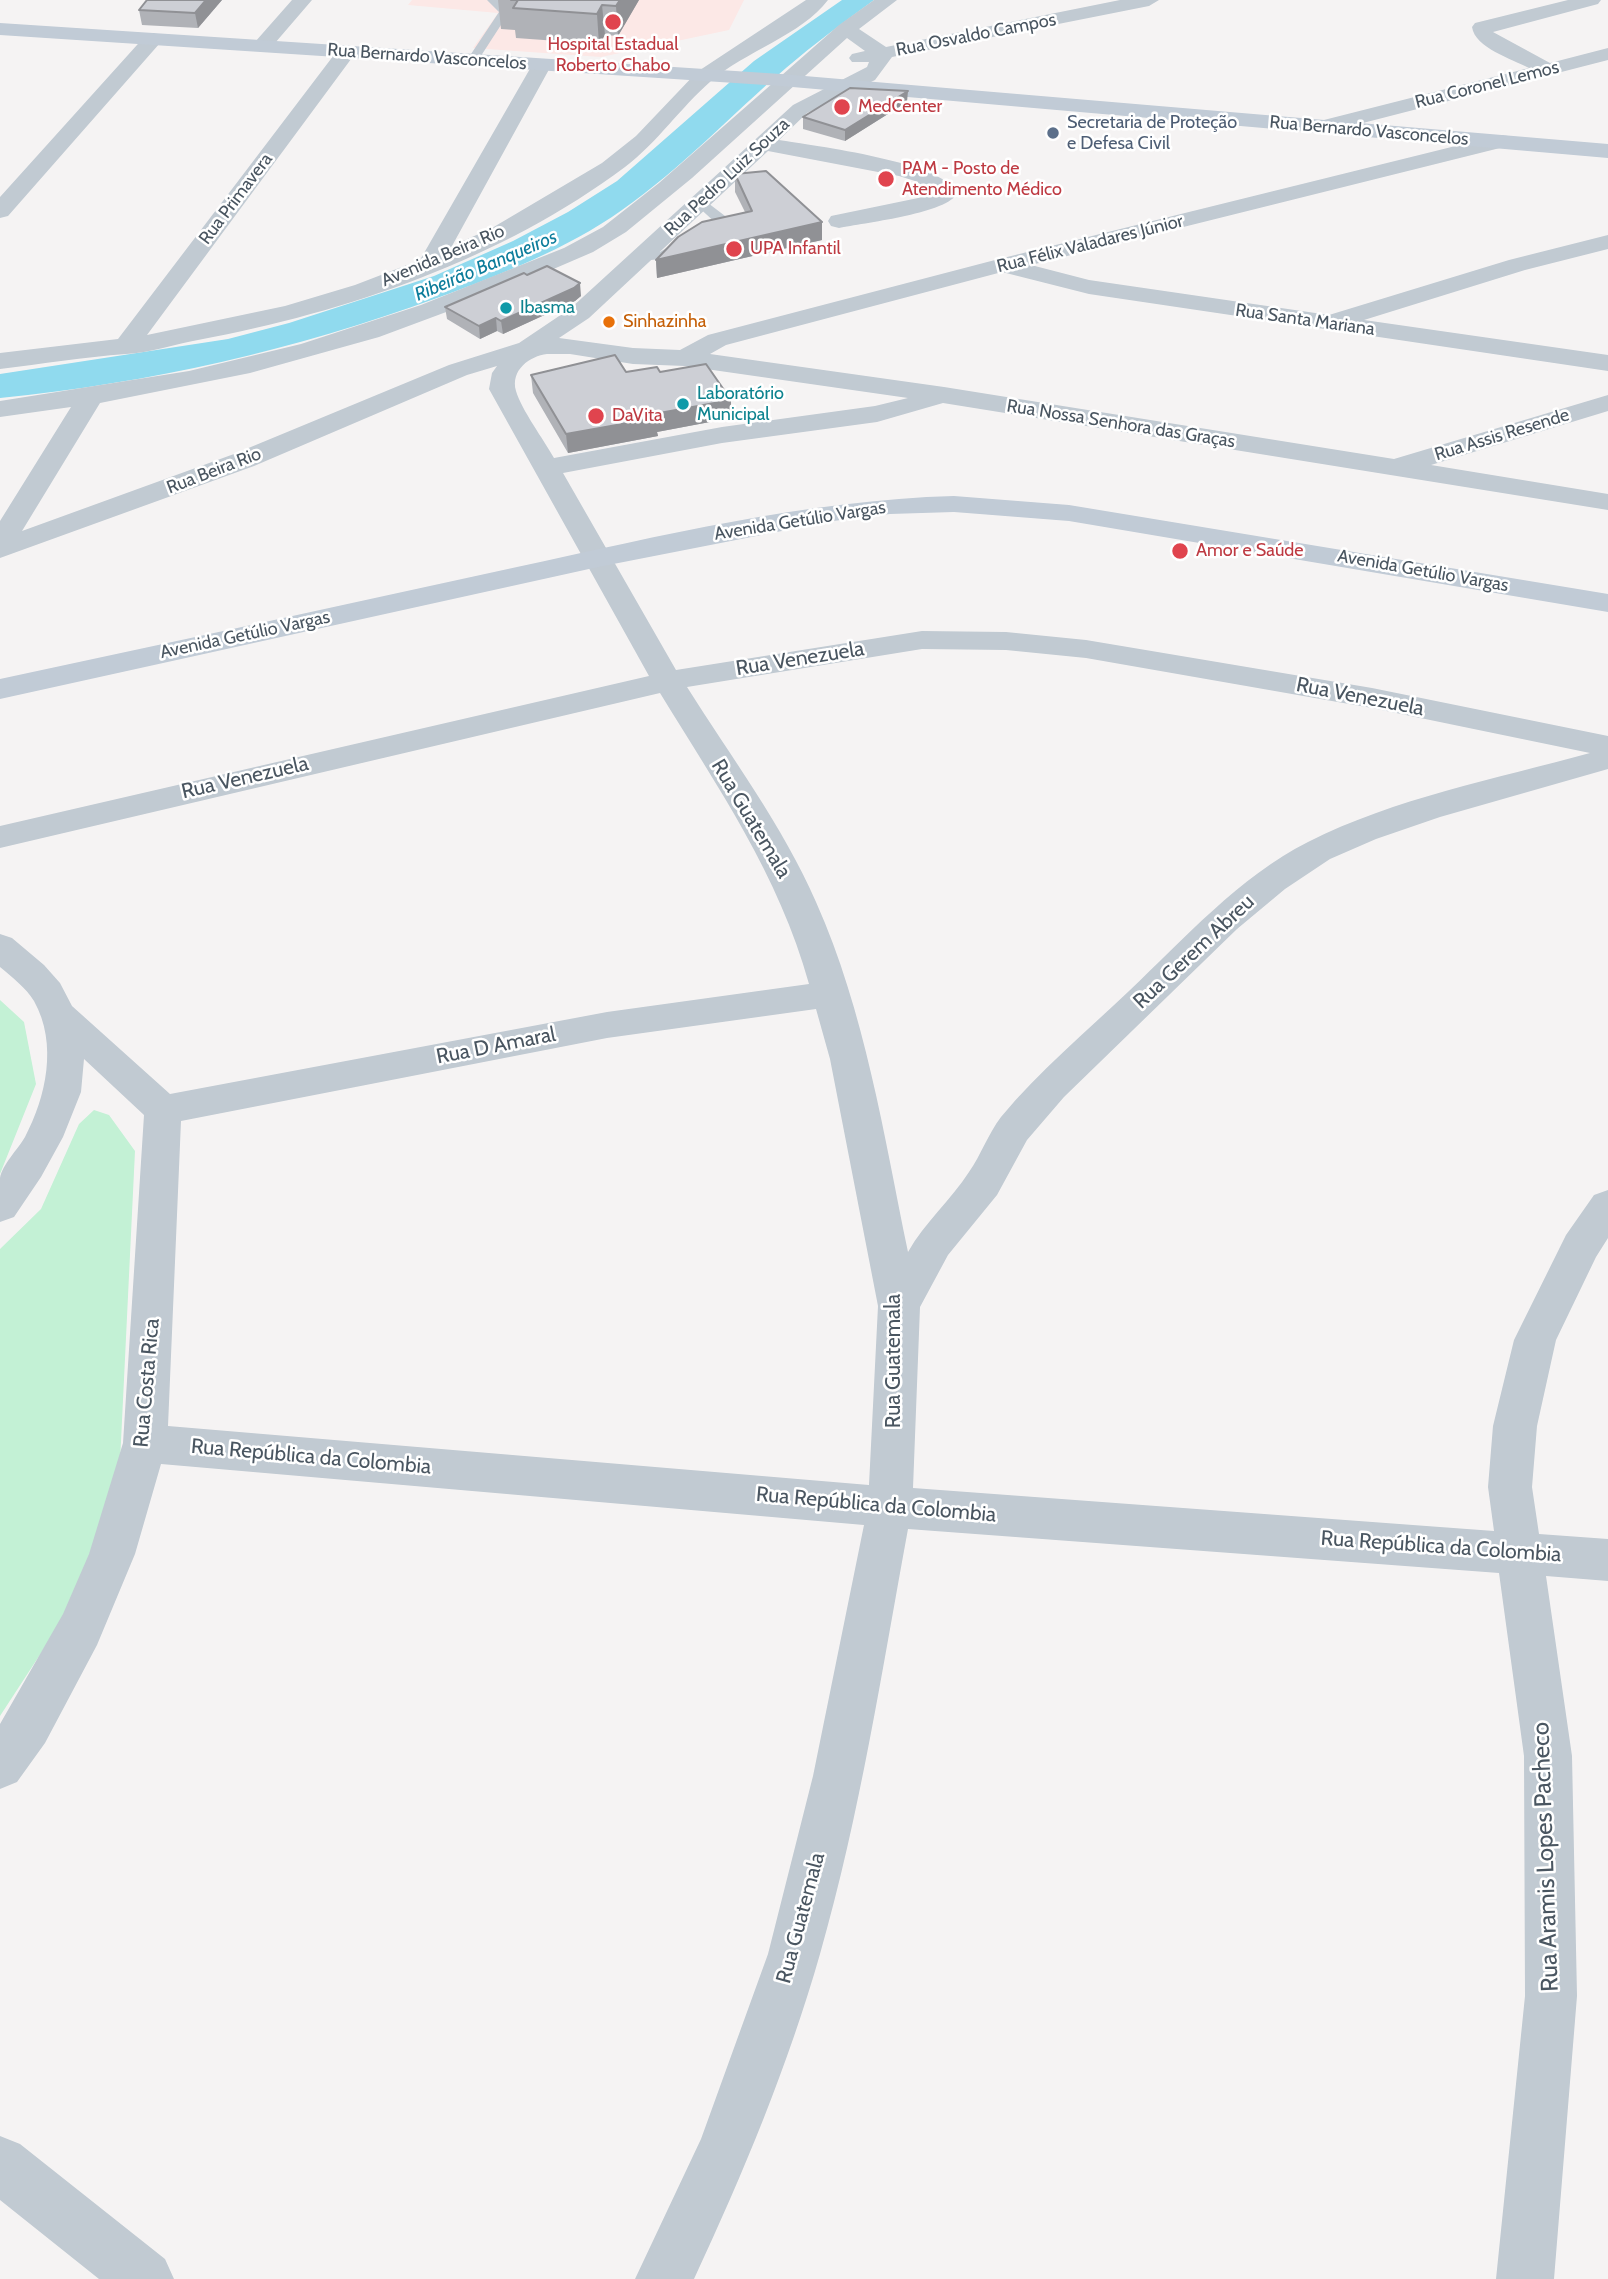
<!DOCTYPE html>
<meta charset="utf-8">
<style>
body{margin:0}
canvas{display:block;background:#f5f3f3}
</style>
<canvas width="1608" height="2279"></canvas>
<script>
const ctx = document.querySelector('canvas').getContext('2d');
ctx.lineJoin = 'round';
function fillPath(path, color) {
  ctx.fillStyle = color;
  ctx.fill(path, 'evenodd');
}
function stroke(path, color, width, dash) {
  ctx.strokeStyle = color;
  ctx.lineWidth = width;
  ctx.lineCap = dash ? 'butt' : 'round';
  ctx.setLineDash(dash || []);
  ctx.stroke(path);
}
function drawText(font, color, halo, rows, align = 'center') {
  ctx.font = font + ' Cabin,sans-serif';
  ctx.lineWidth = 5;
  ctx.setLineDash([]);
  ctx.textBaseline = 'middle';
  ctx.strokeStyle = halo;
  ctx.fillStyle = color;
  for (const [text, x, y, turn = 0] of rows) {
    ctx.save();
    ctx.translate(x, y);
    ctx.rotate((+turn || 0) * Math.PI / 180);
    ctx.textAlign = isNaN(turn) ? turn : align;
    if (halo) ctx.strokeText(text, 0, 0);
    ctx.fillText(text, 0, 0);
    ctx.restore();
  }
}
fillPath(new Path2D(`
 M412,0H744L729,30L601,57L473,48L498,13L408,5Z`), '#fce8e6');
fillPath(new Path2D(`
 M0,1000L24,1022L36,1084L0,1174Z
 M94,1110L109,1115L135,1151L120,1462L73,1604L0,1716V1249L41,1209L79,1124Z`), '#c3f1d5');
fillPath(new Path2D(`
 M842,0H874C844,22 814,44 786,68C731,115 682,168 622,210C567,249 500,275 437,298C295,350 150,383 0,398V374L228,339L289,323L434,276L513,241L568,212L617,181L754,61Z`), '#90daee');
fillPath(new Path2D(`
 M487,0H498L510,11L477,62H469L467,60L499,12Z
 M705,195L711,199L708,203L729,219V231L702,237L669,258L633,262V256L660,252L694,231L719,226L694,203Z`), '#c1cad2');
fillPath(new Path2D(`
 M292,0H312L269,50H255L252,46L255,42Z
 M806,0H828C802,35 744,52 711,81C680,108 658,142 625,167C502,259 348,312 198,340C175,344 149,353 126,354C84,357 42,364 0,369V353L118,339L340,47H354L357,51L147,335L285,306L355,285L420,260L535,60H549L552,64L452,246L492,228L602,163L636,136L697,72Z
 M874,0H897L859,29L886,47L1120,0H1159L1149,6L892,57L875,80L807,113L779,140C809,145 954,163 956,195C943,214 863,223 839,228L831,226L828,221L831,216L923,197L933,192L915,181L899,176L768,151L589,318L559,338L633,348L680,350L708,335L995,260L1500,135L1508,136L1511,141L1508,146L1031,265L1089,280L1329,315L1509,260L1608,235V249L1525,270L1364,320L1608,355V371L1089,294L1002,272L726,345L710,354L944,387L1394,459L1608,395V411L1431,465L1608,494V510L943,403L877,422L722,443L563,473L676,670L922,631L1006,632L1086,640L1372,688L1608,736V769L1440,817L1376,839L1330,859L1285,889L1237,929L1064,1097L1027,1140L997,1195L948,1255L920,1307L913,1488L1494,1531L1488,1487L1493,1426L1514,1340L1566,1235L1594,1195L1608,1190V1238L1596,1257L1556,1340L1537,1426L1532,1487L1539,1534L1608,1539V1581L1546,1576L1572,1756L1577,1996L1554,2279H1496L1525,1996L1524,1756L1499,1573L908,1529C882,1670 860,1815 820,1954C788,2066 743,2174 694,2279H635L701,2139L768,1954L813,1776L864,1525L161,1464L135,1554L97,1645L45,1743L17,1782L0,1789V1724L63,1614L89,1554L123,1443L144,1115L84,1059L81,1092L63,1137L41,1177L14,1217L0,1222C0,1208 0,1192 0,1178C2,1165 18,1149 25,1137C46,1097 58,1044 34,1001C26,988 12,977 0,967V934L12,938L44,965L60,983L72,1006L170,1094L607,1012L809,984C779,875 718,788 660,693L0,848V826L649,676L489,389L492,373L497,366L467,375L254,466L0,558V521L71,407L0,417V401L189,371L301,344L421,305L564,248L603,227L659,183L839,25ZM847,38L865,51L852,54L849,58L852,62H869L867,67L793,105L571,308L519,343L449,365L234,454L22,531L100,403L250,373L379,337L500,292L593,252L626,232L692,178ZM547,354H570L633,364L685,366L908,398L875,406L722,427L554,458C544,440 521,409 516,391C510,370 530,356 547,354ZM922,649L1006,650L1086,658L1372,708L1590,753C1496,779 1395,798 1308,842C1239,877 1184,939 1129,991C1086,1032 1039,1071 1001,1117C988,1134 981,1155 969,1172C951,1200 925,1222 908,1252C884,1135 865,1012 816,902C783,826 731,757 687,687ZM816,1009L830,1059L878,1306L869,1485L168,1426L181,1121L607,1038Z
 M1568,0H1601L1598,4L1493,32L1550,63L1608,48V60L1324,133L1316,132L1313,127L1316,122L1529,68C1512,59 1475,48 1472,27L1475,23Z
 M153,33L160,35L163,39L160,43L8,216L0,218V197L146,35Z
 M0,2136L20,2144L165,2259L174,2279H99L0,2200Z`), '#c1cad2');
fillPath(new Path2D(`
 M0,23L781,74L1608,144V158L781,86L0,35Z
 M954,496L1069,505L1608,594V612L1069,521L954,512L890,514L833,521L598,567L0,699V679C172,642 344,605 517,567C660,536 807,500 954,496Z`), '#c1cbd6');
fillPath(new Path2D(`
 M147,0H222L198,28L142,25L139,10Z
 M498,0H639L618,36L605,35L599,44L516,38L515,30L501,29Z
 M907,102L845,141L803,129V117Z
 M735,174L822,222V240L657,278L656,260L745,212L735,192Z
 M527,275L581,296L575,301L503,334L497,331L480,339L447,319L445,307Z
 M660,372L731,418L657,432L658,436L568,453L533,393L531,375Z`), '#b0b2b7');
fillPath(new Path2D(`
 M206,0H222L198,28L195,13Z
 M620,0H639L618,36L616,6Z
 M602,5L605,35L599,44L597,14Z
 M908,91L907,102L845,141V130Z
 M822,222V240L657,278L656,260Z
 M580,283L581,296L575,301L503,334L501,321Z
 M496,318L497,331L480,339L479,326Z
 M731,400V418L657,432L658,436L568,453L566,434L654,414Z`), '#909195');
const building = new Path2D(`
 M147,0H206L195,13L139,10Z
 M511,0H620L616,6L602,5L597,14L513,8L518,0Z
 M850,88L908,91L845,130L803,117Z
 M766,171L822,222L656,260L678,237L702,222L752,211L735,174Z
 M547,266L580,283L574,288L501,321L496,318L479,326L445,307L524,273L527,275Z
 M615,355L626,372L657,367L660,372L706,364L731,400L654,414L656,418L566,434L531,375Z`);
fillPath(building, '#cdcfd5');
stroke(building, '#909195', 2);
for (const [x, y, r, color] of [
 [613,22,9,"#e0444e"],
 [842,107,9,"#e0444e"],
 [1053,133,7,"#5c6f8a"],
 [886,179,9,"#e0444e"],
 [734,249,9,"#e0444e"],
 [506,308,7,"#0f9aa8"],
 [609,322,7,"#e8710a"],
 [683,404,7,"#0f9aa8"],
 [596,416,9,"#e0444e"],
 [1180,551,9,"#e0444e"]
]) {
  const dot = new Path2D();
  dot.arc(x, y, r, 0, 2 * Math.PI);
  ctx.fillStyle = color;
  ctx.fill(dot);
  stroke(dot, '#fff', 2.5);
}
drawText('18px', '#4a5661', '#fff', [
 ["Rua Osvaldo Campos",976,35,-11],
 ["Rua Bernardo Vasconcelos",427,57,4],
 ["Rua Coronel Lemos",1487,85,-14],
 ["Rua Bernardo Vasconcelos",1369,131,5],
 ["Rua Pedro Luiz Souza",727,177,-43],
 ["Rua Primavera",236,199,-53],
 ["Rua Félix Valadares Júnior",1090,244,-14],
 ["Avenida Beira Rio",443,256,-23],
 ["Rua Santa Mariana",1305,320,8],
 ["Rua Nossa Senhora das Graças",1121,424,9],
 ["Rua Assis Resende",1502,435,-17],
 ["Rua Beira Rio",214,471,-21],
 ["Avenida Getúlio Vargas",800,521,-9],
 ["Avenida Getúlio Vargas",1423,571,10],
 ["Avenida Getúlio Vargas",245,635,-12]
]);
drawText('18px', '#be3a42', '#fff', [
 ["Hospital Estadual",613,45,"center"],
 ["Roberto Chabo",613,66,"center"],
 ["MedCenter",858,107],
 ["PAM - Posto de",902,169],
 ["Atendimento Médico",902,190],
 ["UPA Infantil",750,249],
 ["DaVita",612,416],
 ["Amor e Saúde",1196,551]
], 'left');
drawText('18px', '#4e5e75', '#fff', [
 ["Secretaria de Proteção",1067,123],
 ["e Defesa Civil",1067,144]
], 'left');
drawText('18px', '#0d838f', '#fff', [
 ["Ibasma",520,308],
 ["Laboratório",697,394],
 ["Municipal",697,415]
], 'left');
drawText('18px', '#c56008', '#fff', [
 ["Sinhazinha",623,322]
], 'left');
drawText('italic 19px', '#0c7c9b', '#fff', [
 ["Ribeirão Banqueiros",486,266,-23]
]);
drawText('21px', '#4a5661', '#fff', [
 ["Rua Venezuela",800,659,-9],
 ["Rua Venezuela",1360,697,11],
 ["Rua Venezuela",245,778,-13],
 ["Rua Guatemala",751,819,59],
 ["Rua Gerem Abreu",1194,952,-43],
 ["Rua D Amaral",496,1046,-11],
 ["Rua Guatemala",894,1361,-90],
 ["Rua Costa Rica",147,1383,-85],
 ["Rua República da Colombia",311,1457,5],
 ["Rua República da Colombia",876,1505,5],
 ["Rua República da Colombia",1441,1547,4],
 ["Rua Guatemala",801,1918,-75]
]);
drawText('24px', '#4a5661', '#fff', [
 ["Rua Aramis Lopes Pacheco",1546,1857,-92]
]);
</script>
